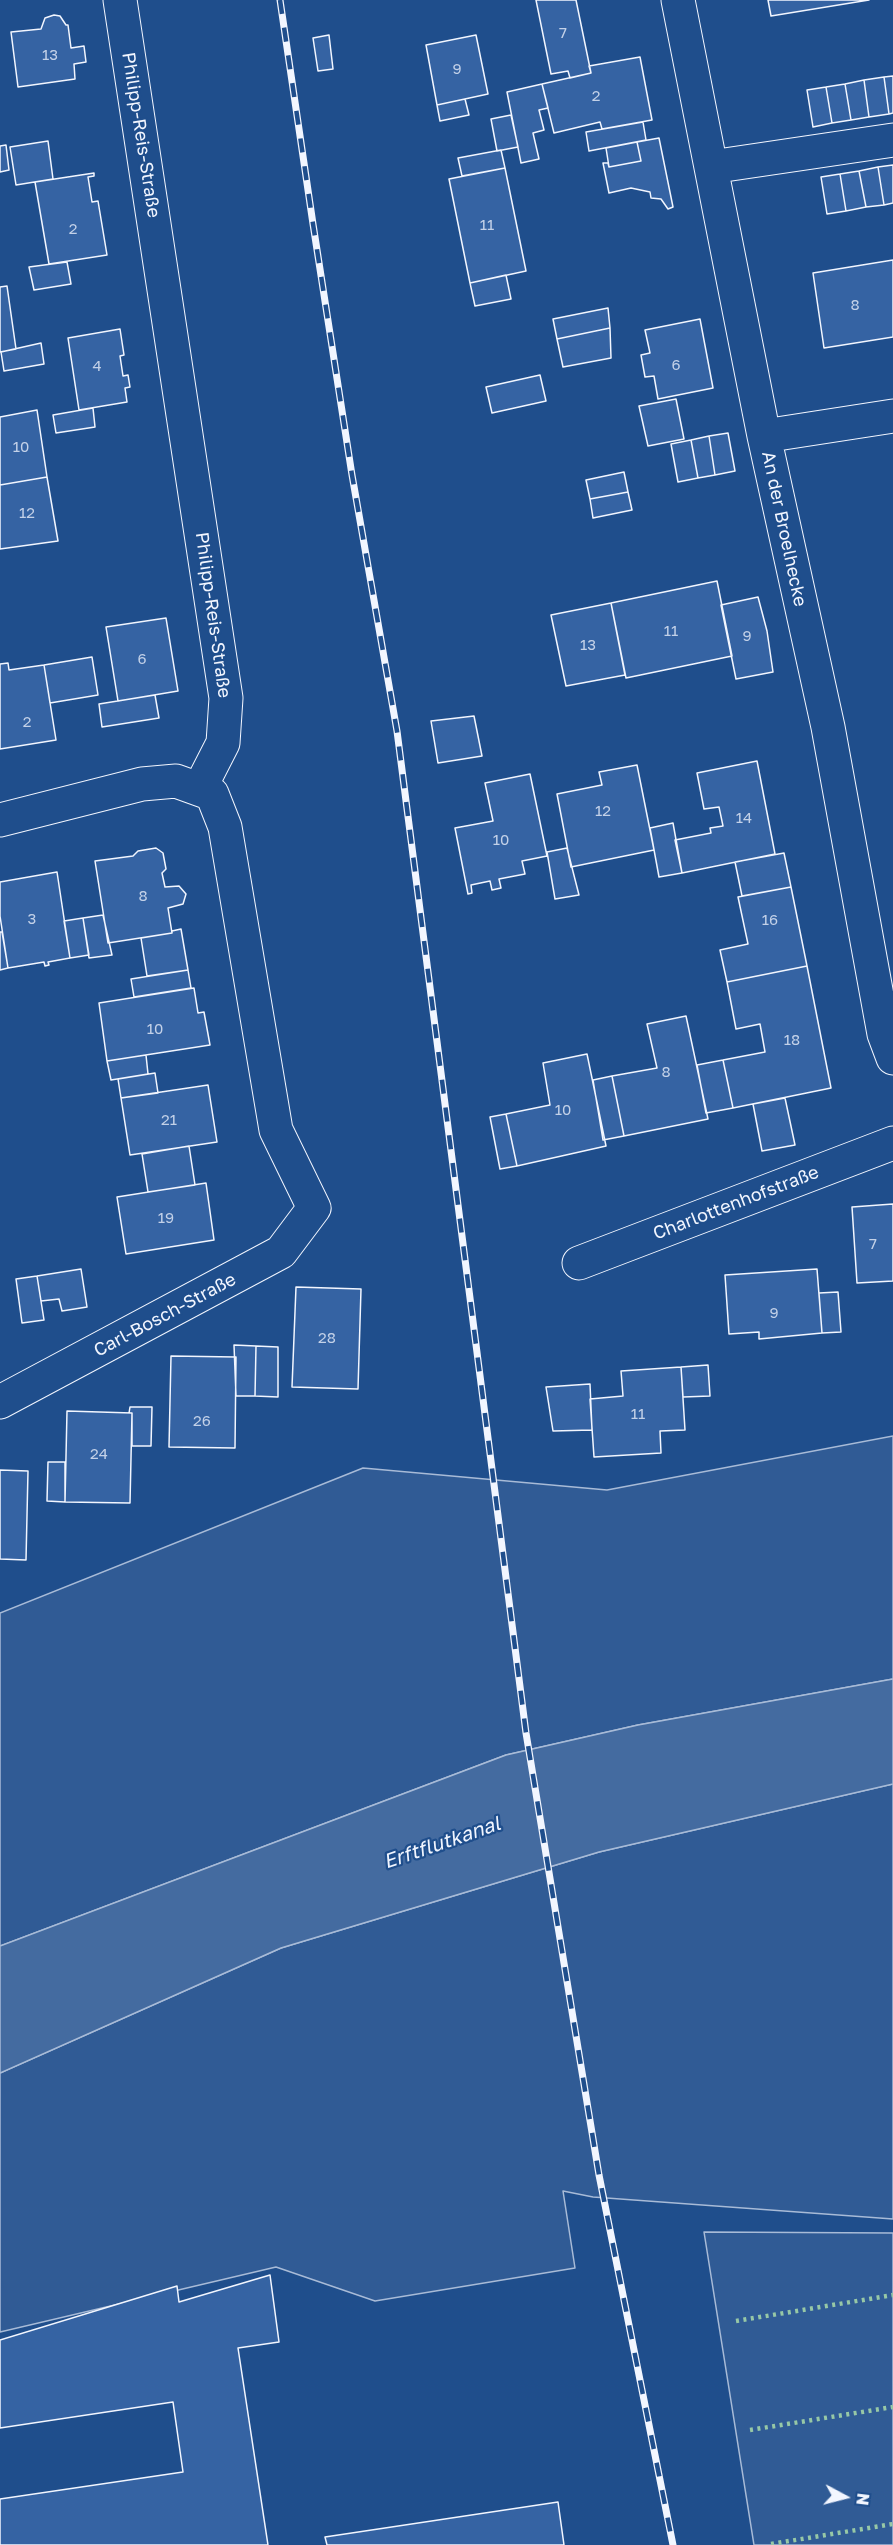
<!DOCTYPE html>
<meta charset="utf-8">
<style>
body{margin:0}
#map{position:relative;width:893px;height:2545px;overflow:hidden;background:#1f4e8c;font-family:"Golos Text",sans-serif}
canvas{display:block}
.north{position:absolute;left:815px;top:2467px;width:60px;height:60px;-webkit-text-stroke:4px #1f4e8c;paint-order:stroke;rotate:97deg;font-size:16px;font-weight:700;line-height:24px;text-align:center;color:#f2f6ff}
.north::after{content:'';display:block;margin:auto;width:21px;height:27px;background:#f2f6ff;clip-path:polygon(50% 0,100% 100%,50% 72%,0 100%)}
</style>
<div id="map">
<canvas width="893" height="2545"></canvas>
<div class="north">N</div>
</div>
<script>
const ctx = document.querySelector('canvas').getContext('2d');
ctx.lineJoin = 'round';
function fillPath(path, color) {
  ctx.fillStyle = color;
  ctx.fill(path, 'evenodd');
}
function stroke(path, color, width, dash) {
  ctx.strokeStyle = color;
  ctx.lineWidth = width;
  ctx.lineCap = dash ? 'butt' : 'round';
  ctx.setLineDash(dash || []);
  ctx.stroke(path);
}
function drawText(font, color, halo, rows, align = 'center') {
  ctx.font = font + ' "Golos Text",sans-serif';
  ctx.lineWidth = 4.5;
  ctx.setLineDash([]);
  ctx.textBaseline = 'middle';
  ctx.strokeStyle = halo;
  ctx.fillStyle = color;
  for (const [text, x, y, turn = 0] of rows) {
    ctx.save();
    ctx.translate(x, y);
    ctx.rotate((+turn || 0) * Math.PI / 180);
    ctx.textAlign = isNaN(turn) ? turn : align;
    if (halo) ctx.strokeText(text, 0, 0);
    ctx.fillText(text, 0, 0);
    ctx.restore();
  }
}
const built = new Path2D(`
 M893,1436V1679L638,1725L506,1755L0,1946V1613L363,1468L607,1490Z
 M893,1784V2219L593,2197L563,2191L575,2268L375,2301L276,2267L0,2332V2073L281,1948L599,1852Z
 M704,2232L893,2233V2545H754Z`);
fillPath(built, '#305b95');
stroke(built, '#a8bbd7', 1.5);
const water = new Path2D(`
 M893,1679V1784L599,1852L281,1948L0,2073V1946L506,1755L638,1725Z`);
fillPath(water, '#446ba0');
stroke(water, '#a8bbd7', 1.5);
const building = new Path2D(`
 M536,0H576L591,73L570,78L568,71L551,74Z
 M768,0H869L771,16Z
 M54,15L60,16L66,25H68L71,48L84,46L86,62L74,64L75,79L18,87L11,32L41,29L45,18Z
 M329,35L333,69L318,71L313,38Z
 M476,35L488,94L437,105L426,45Z
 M640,57L652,120L602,129L600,122L554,133L542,84L591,73L589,66Z
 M893,76V113L889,114L884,77Z
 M884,77L889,114L869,117L864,80Z
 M864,80L869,117L851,120L845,84Z
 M542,84L548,108L539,110L544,130L533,133L539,159L521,163L507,92Z
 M845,84L851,120L832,123L826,87Z
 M826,87L832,123L813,127L807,90Z
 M465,99L469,115L440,121L437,105Z
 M511,115L518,147L497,151L491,119Z
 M643,122L646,140L589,151L586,132Z
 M659,138L673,207L668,209L661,199L651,198L650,192L631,188L609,193L603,163H608L609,167L641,161L637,142Z
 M48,141L53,179L16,185L10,147Z
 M637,142L641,161L609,167L606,148Z
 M6,145L9,170L0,172V146Z
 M501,150L505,168L462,176L458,158Z
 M893,165V203L884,205L878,167Z
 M878,167L884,205L866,207L859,171Z
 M505,168L526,271L470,283L449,179Z
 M859,171L866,207L846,211L840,174Z
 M94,173V176L88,177L92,202L98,201L107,255L49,264L35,182Z
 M840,174L846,211L827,214L821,177Z
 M893,260V337L824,348L813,273Z
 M67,262L71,284L34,290L29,267Z
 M506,275L511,299L475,306L470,283Z
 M7,286L16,349L0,352V287Z
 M608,308L610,328L557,339L553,319Z
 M700,319L713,388L658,399L654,376L645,377L641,355L650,353L645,330Z
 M610,328L611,358L563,367L557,339Z
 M120,329L124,355L120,356L123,376L128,375L130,387L125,388L127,402L79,410L68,338Z
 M41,343L44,364L4,371L1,352Z
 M540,375L546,401L492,413L486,387Z
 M676,399L684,439L648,446L639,406Z
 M93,408L95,427L56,433L53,415Z
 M37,410L47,477L0,485V417Z
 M728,433L735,471L715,475L709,436Z
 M709,436L715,475L698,478L691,440Z
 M691,440L698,478L678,482L671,444Z
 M624,472L628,492L590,499L586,480Z
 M47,477L58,541L0,549V485Z
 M628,492L632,510L593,518L590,499Z
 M717,581L732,656L626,678L611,603Z
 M758,597L767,631L773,672L736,679L721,605Z
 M611,603L625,675L566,686L551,615Z
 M166,618L178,691L118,701L106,627Z
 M92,657L98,695L50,703L44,665Z
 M8,663L9,670L44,665L56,740L0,749V664Z
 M155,695L159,718L102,727L99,704Z
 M474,716L482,756L438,763L431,721Z
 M757,761L775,854L682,873L675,840L711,833L710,828L723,826L719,807L704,809L697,773Z
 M637,765L654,850L571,867L557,794L602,785L599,772Z
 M530,774L547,856L522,861L525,874L499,879L501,888L492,890L490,881L471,885L472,893L468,894L455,828L493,821L485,783Z
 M673,823L682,873L659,877L650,828Z
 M156,848L163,853L166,869L162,873L165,887L179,886L186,894L183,904L168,908L172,933L108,943L95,861L133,856L138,851Z
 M567,848L579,895L555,899L547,852Z
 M784,853L791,887L742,896L735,862Z
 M57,872L70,958L48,962L49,965L45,966L44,962L8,968L0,916V882Z
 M791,887L807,966L727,982L720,950L748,944L738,897Z
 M103,915L112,955L89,958L83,918Z
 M83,918L89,955L70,958L64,921Z
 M181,929L188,970L147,976L141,938L172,933V931Z
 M0,932H2L8,968L0,970Z
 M807,966L831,1088L733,1108L723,1060L765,1052L760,1024L736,1029L727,982Z
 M188,970L191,988L134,997L131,979Z
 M194,988L198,1013L204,1012L210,1045L107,1061L99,1003Z
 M686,1016L708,1119L624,1136L612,1076L657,1068L647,1024Z
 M587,1054L606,1146L517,1166L506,1114L550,1105L543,1063Z
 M146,1055L148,1074L111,1080L107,1061Z
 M723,1060L733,1108L706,1113L697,1065Z
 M155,1073L158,1093L121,1098L118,1079Z
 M612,1076L624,1136L603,1140L593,1080Z
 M208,1085L217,1142L130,1155L121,1098Z
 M785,1098L795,1145L762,1151L753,1104Z
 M506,1114L517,1166L500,1169L490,1117Z
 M189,1146L195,1185L148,1192L142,1154Z
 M206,1183L214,1240L126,1254L117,1197Z
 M893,1204V1281L857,1283L852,1207Z
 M81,1269L87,1307L62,1311L59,1299L41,1301L37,1276Z
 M817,1269L822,1333L759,1339V1332L729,1334L725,1275Z
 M37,1276L44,1320L22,1323L16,1279Z
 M296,1287L361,1289L358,1389L292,1387Z
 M838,1292L841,1332L822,1333L819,1293Z
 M234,1345L256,1346L255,1396H236Z
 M256,1346L278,1347V1397L255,1396Z
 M171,1356L236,1357L235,1448L169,1447Z
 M708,1365L710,1396L683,1397L681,1367Z
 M681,1367L685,1430L660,1431L661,1453L594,1457L590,1399L623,1396L621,1371Z
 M590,1384L592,1430L553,1431L546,1387Z
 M130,1407H152L151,1446H132V1413H129Z
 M67,1411L132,1413L130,1503L65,1502Z
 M48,1462H65V1502L47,1501Z
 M0,1470L28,1471L26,1560L0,1559Z
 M270,2275L279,2342L238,2348L268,2545H0V2499L183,2472L173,2402L0,2428V2340L177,2286L179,2302Z
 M558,2502L564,2545H327L325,2537Z`);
fillPath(building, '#3563a3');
stroke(building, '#f2f6ff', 1.5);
const minor = new Path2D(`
 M120,0L226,698L223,743L200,788
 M678,0L764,436L828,727L884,1034L893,1058
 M711,167L893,140
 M764,436L893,416
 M0,820L142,784L176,781L212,794L225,827L276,1130L314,1208L281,1252L0,1402
 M579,1263L893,1143`);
stroke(minor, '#f2f6ff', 35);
stroke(minor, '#1f4e8c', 33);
const rail = new Path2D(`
 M280,0L313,224L352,475L397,731L526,1733L599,2175L673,2545`);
stroke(rail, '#f2f6ff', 7);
stroke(rail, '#1f4e8c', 4.5, [14]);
stroke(new Path2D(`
 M736,2321L893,2295
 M750,2430L893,2407
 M771,2544L893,2524`), '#97c8a6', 4.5, [3, 4.5]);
drawText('15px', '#c3d1e8', null, [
 ["7",563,33],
 ["13",50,55],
 ["9",457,69],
 ["2",596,96],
 ["11",487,225],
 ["2",73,229],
 ["8",855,305],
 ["6",676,365],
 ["4",97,366],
 ["10",21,447],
 ["12",27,513],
 ["11",671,631],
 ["9",747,636],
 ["13",588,645],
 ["6",142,659],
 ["2",27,722],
 ["12",603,811],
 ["14",744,818],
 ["10",501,840],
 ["8",143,896],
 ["3",32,919],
 ["16",770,920],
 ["10",155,1029],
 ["18",792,1040],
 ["8",666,1072],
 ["10",563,1110],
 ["21",169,1120],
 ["19",166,1218],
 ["7",873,1244],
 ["9",774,1313],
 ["28",327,1338],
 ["11",638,1414],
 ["26",202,1421],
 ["24",99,1454]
]);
drawText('18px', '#f2f6ff', '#1f4e8c', [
 ["Philipp-Reis-Straße",141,135,81],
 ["An der Broelhecke",784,529,78],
 ["Philipp-Reis-Straße",213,615,82],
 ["Charlottenhofstraße",736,1203,-21],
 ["Carl-Bosch-Straße",165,1315,-28]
]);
drawText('italic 20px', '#f2f6ff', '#1f4e8c', [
 ["Erftflutkanal",442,1843,-19]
]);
</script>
